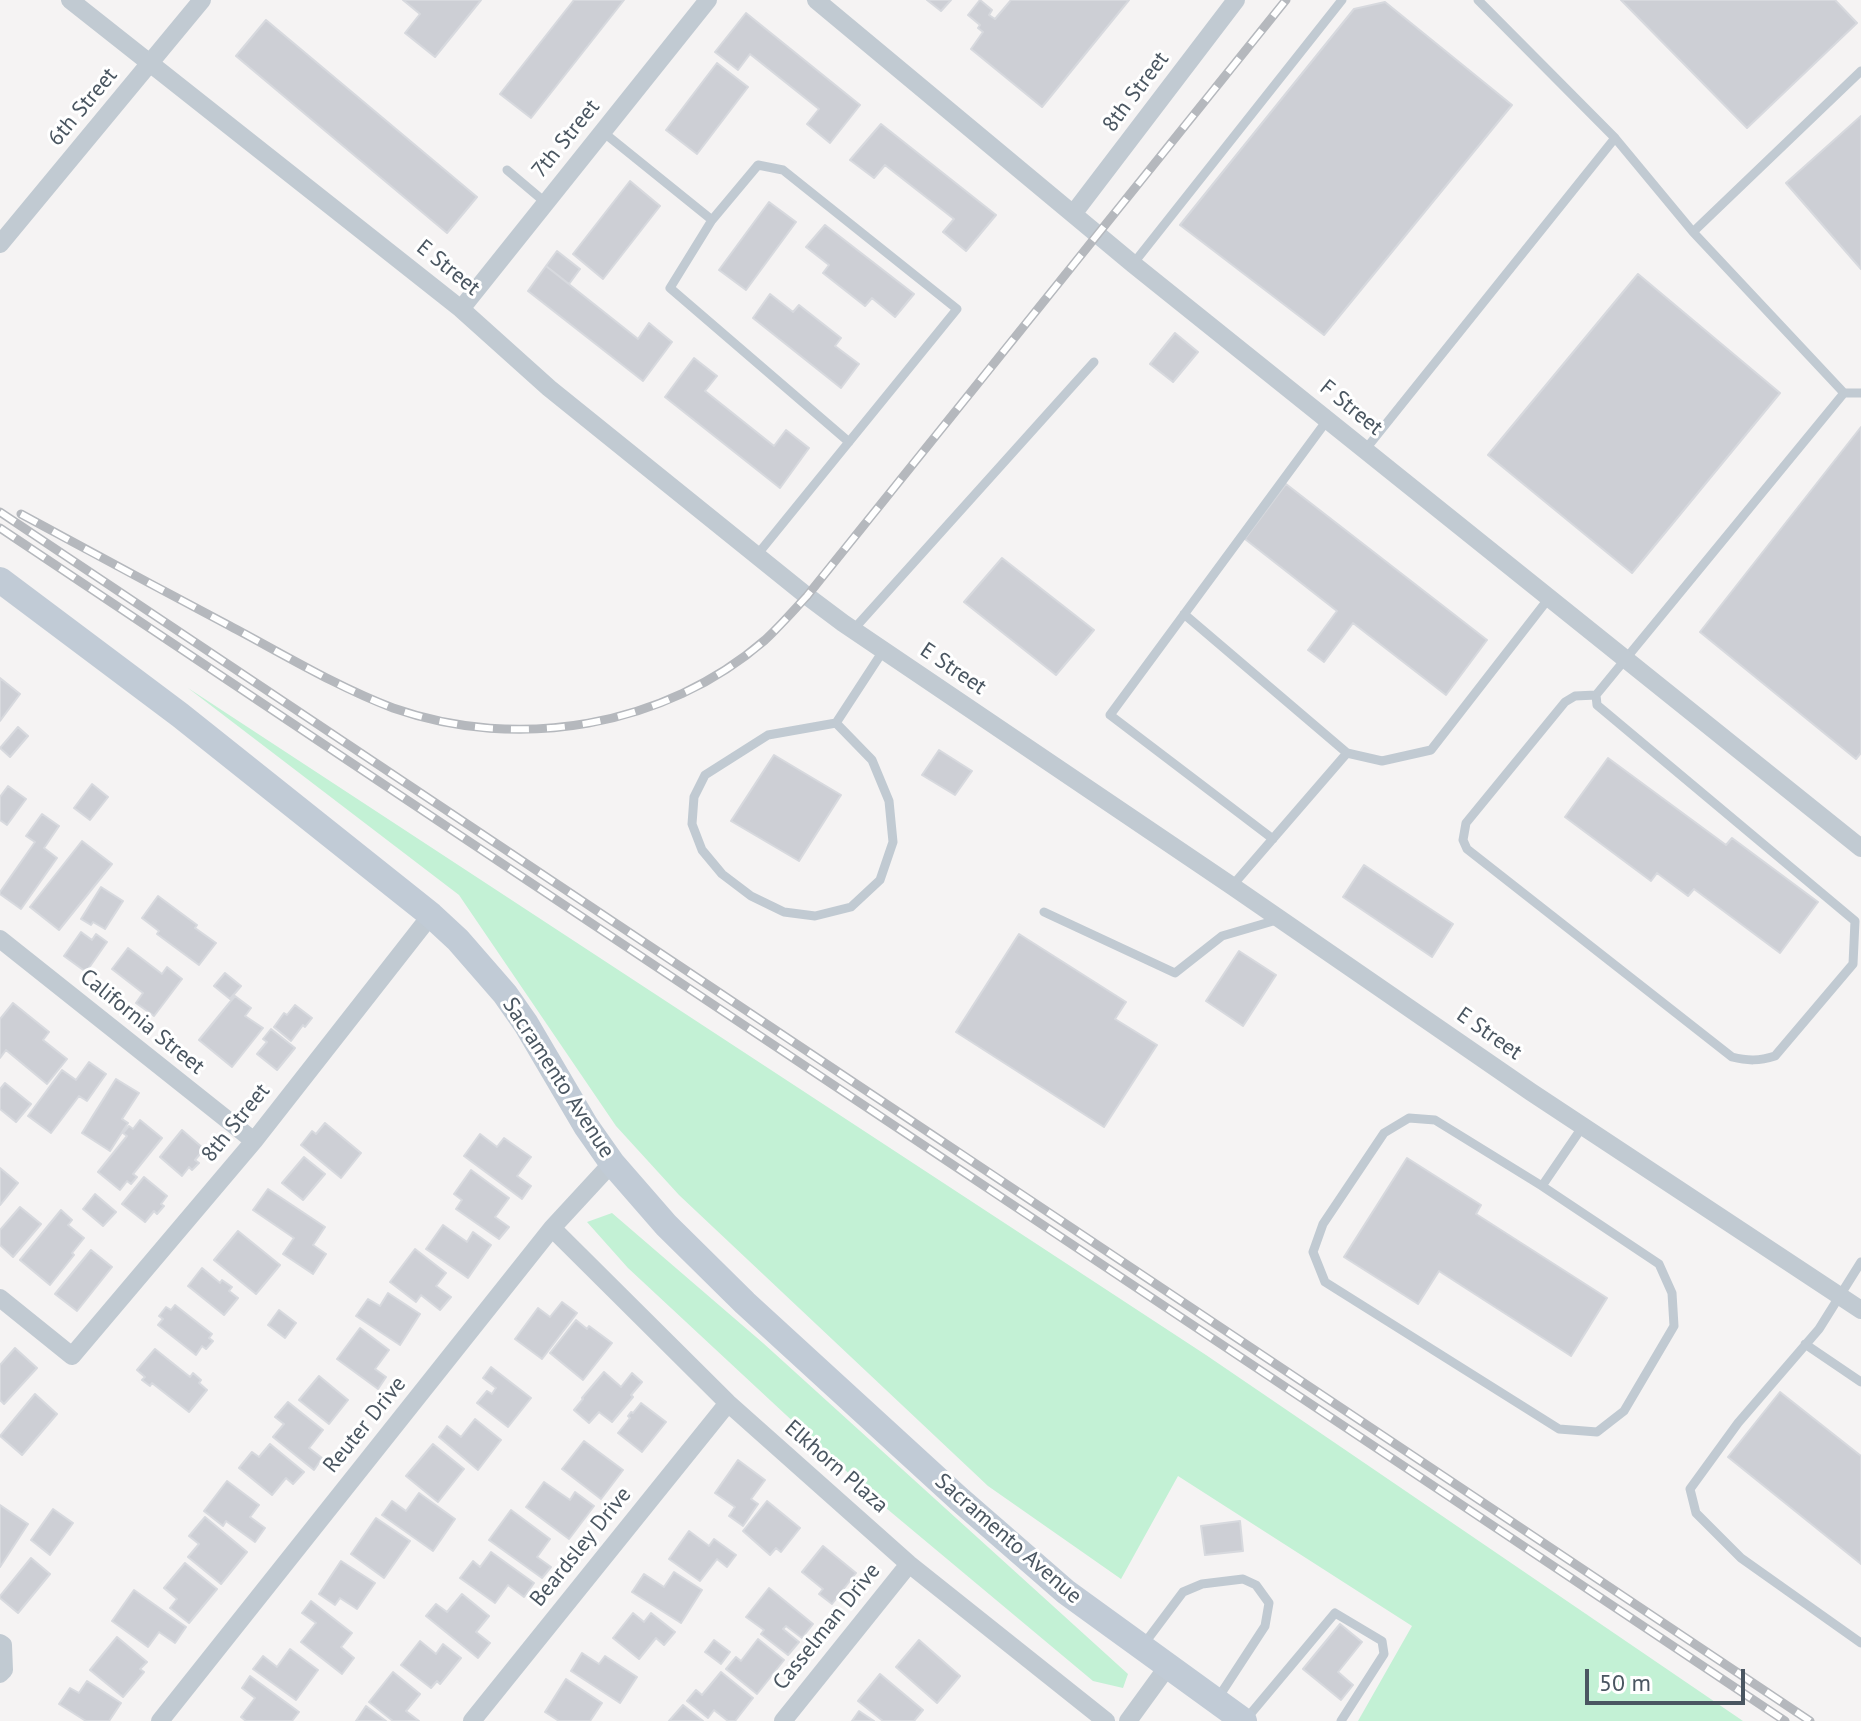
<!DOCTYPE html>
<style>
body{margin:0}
#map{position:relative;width:1861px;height:1721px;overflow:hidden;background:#f5f3f3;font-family:"PT Sans",sans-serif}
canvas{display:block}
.scale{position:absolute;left:1585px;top:1669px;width:160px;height:36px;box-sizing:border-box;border:4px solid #4a5661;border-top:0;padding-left:10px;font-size:24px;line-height:28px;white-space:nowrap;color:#4a5661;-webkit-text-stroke:6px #fff;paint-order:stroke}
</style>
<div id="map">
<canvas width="1861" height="1721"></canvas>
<div class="scale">50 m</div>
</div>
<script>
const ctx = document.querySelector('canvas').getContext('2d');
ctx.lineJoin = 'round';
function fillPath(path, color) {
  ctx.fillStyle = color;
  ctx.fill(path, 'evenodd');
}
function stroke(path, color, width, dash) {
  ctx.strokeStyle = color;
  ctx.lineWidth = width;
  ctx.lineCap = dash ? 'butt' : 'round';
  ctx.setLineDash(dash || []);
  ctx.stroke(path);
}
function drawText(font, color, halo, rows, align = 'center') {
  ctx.font = font + ' "PT Sans",sans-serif';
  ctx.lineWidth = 6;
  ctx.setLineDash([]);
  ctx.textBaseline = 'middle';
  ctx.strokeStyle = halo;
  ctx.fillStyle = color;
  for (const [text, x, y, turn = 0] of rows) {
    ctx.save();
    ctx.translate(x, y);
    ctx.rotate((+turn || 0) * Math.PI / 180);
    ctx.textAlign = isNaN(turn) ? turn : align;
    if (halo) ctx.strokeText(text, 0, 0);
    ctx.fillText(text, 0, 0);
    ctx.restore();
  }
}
fillPath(new Path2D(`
 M188,688L1206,1355L1743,1721H1358L1412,1626L1178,1476L1121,1579L988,1486L679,1195L616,1126L459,895Z
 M612,1213L763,1343L1128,1674L1123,1688L1093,1681L886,1508L628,1268L587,1222Z`), '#c3f1d5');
const building = new Path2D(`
 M403,0H481L435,57L405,33L420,14Z
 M574,0H624L531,118L500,94Z
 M927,0H951L941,11Z
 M980,0L992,10L989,15L995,19L1011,0H1129L1042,107L971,49L983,32L978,28L980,25L968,15Z
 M1621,0H1835L1857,23L1747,128Z
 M1385,2L1512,105L1324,335L1180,225L1354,9Z
 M746,13L860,105L830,143L807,124L819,109L750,54L738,70L715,52Z
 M266,20L477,197L447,233L236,56Z
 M717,63L748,87L697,154L666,130Z
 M1861,116V269L1786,183Z
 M881,124L996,215L966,251L943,232L954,219L885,165L874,178L850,160Z
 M630,181L660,206L603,279L573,254Z
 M769,202L796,222L746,290L719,270Z
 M825,225L914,294L895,317L872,298L865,306L823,273L829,265L806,247Z
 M557,251L580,269L569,284L546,266Z
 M546,266L638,339L649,323L672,342L643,381L528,291Z
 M1638,274L1780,393L1632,573L1488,455Z
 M770,294L793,312L799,305L841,338L835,346L859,364L841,388L753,318Z
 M1175,333L1198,352L1173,382L1150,364Z
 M694,358L717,376L705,391L774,446L786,430L809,448L780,488L665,397Z
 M1861,427V753L1856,759L1700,632Z
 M1286,484L1487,640L1446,695L1353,623L1324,662L1308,650L1337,611L1245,539Z
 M1002,558L1094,630L1056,675L964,602Z
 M0,678L20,694L0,721Z
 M18,727L28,736L10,757L0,748Z
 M939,750L972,771L955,795L922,775Z
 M774,755L841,795L799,861L731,821Z
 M1608,758L1726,845L1732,838L1818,902L1780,953L1694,889L1688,896L1657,873L1651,881L1565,817Z
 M92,784L108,797L90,820L74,808Z
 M8,786L26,799L7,825L0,820V797Z
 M42,814L59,826L44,848L57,858L21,909L0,894V892L35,842L26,836Z
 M82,841L112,864L59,930L30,907Z
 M1364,865L1453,924L1432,957L1343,897Z
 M101,887L123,901L105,929L93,922L91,925L81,919Z
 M158,896L197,925L195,928L216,943L199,965L157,934L159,931L142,918Z
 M81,932L92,940L96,934L107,942L86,972L64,956Z
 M1019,934L1126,1002L1115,1019L1157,1045L1104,1127L956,1032Z
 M128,948L162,974L167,967L182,979L154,1016L136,1003L143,993L112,969Z
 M1239,951L1276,975L1243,1026L1206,1001Z
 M225,973L241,986L230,999L214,986Z
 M235,996L251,1008L245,1016L263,1028L232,1067L199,1040Z
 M13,1003L49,1032L43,1040L67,1059L47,1084L6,1050L0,1058V1019Z
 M295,1005L312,1018L305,1027L303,1025L291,1041L274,1027L284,1013L287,1015Z
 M271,1029L295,1048L277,1070L257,1054L267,1042L263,1039Z
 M89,1062L106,1074L87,1101L79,1096L51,1133L28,1116L62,1070L76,1080Z
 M116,1079L139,1093L122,1119L128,1123L110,1151L82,1133Z
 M5,1083L31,1104L16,1122L0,1109V1089Z
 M140,1120L162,1138L133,1174L137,1177L131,1184L127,1181L120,1190L98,1172L127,1136L123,1133L129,1126L133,1129Z
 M325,1123L361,1153L341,1178L301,1145L312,1131L316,1134Z
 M182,1130L204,1149L195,1160L199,1163L192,1170L189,1167L182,1176L160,1157Z
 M480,1134L497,1147L504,1138L531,1157L517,1176L531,1186L522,1199L464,1156Z
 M304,1157L325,1174L303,1200L282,1183Z
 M1407,1158L1481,1205L1476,1214L1607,1298L1571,1356L1439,1271L1418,1304L1344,1257Z
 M0,1168L18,1183L0,1205Z
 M471,1170L509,1198L495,1217L509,1227L499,1239L456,1209L462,1200L454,1194Z
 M144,1177L167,1196L161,1204L164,1206L157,1214L154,1211L145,1222L122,1204Z
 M268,1189L325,1227L313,1245L326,1254L313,1274L283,1254L294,1238L253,1210Z
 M95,1194L116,1212L103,1226L83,1209Z
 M20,1207L41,1224L13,1257L0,1245V1230Z
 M61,1210L72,1220L68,1225L84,1238L72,1253L74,1255L50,1285L20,1260Z
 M443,1225L467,1242L473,1232L491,1245L468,1278L426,1249Z
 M238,1231L280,1265L256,1294L214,1260Z
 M415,1249L446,1273L436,1286L451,1297L440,1310L421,1295L416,1302L390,1282Z
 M91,1250L112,1267L77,1311L55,1294Z
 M202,1268L220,1283L222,1280L232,1287L229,1291L238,1298L224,1315L188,1286Z
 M388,1293L420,1314L400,1345L356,1316L368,1299L380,1306Z
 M562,1302L577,1313L542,1359L515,1339L538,1308L550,1317Z
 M175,1305L212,1334L209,1338L213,1341L206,1349L202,1346L196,1355L158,1325L163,1319L159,1316L166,1307L171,1310Z
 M279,1310L296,1323L285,1338L268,1325Z
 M576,1320L587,1329L589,1326L612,1343L583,1380L550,1353Z
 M360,1328L389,1350L375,1369L386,1377L378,1389L337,1359Z
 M15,1348L37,1368L4,1404L0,1400V1365Z
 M155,1349L190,1377L193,1373L201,1380L199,1383L207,1390L189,1412L152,1383L150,1386L142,1380L145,1377L137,1370Z
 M491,1367L531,1398L508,1427L477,1403L487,1391L492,1394L496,1388L483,1378Z
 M604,1372L621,1387L632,1373L642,1382L631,1395L633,1397L612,1422L599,1412L589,1423L574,1410L583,1399L582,1398Z
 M319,1376L348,1400L329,1424L299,1400Z
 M1780,1392L1861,1456V1564L1728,1457Z
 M35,1394L57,1414L22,1455L0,1436Z
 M288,1402L323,1430L309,1448L322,1458L314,1470L273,1437L284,1424L275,1417Z
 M641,1403L666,1422L642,1452L618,1433L630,1418L628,1416L631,1412L633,1413Z
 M475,1419L501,1440L478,1470L439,1437L447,1426L461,1437Z
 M584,1441L623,1470L601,1499L562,1469Z
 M270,1444L304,1472L293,1484L286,1478L272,1495L239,1468L252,1452L259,1457Z
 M433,1444L464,1469L438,1502L406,1476Z
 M738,1460L765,1480L751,1499L758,1504L743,1526L729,1516L735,1507L715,1493Z
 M227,1481L259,1505L250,1517L265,1528L255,1542L226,1521L223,1526L204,1511Z
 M544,1482L570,1500L575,1492L594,1506L569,1539L526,1507Z
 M419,1493L455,1519L433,1551L382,1515L392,1501L406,1511Z
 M767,1501L800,1528L781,1552L776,1548L770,1555L743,1531Z
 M0,1505L28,1524L0,1567Z
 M53,1509L73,1523L50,1555L31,1540Z
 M511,1510L550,1539L537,1557L551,1567L542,1578L489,1540Z
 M205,1517L247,1552L221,1584L188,1557L199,1544L189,1536Z
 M376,1518L410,1541L384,1578L351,1554Z
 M1240,1521L1243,1551L1205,1555L1201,1526Z
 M689,1531L709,1546L714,1539L736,1555L727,1567L717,1559L700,1581L669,1559Z
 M823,1546L856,1573L832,1604L819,1594L823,1589L802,1572Z
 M491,1552L534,1583L524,1597L508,1585L495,1603L460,1578L473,1561L480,1567Z
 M31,1558L50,1574L18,1613L0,1598V1596Z
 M341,1561L375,1583L357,1609L340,1598L335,1605L319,1594Z
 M185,1563L217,1589L189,1623L170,1608L177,1599L164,1588Z
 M674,1572L702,1590L681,1623L632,1592L644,1574L664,1587Z
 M769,1588L813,1624L802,1638L786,1626L783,1629L799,1642L788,1655L761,1634L764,1630L746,1617Z
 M134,1590L186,1627L175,1643L159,1632L148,1647L112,1621Z
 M462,1594L489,1616L476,1632L490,1643L478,1658L426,1616L436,1604L447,1612Z
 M311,1601L352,1633L341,1647L354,1658L342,1674L301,1642L316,1623L302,1613Z
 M633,1613L644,1622L651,1613L675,1632L664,1645L656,1638L639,1659L613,1638Z
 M1340,1624L1362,1642L1338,1672L1353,1685L1341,1700L1303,1669Z
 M117,1637L147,1662L140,1669L144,1672L123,1697L90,1670Z
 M758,1639L784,1660L757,1694L726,1669L736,1657L741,1661Z
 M714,1640L730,1652L721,1664L705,1652Z
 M919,1640L960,1676L937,1703L896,1667Z
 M420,1641L436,1654L443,1644L461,1658L440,1684L437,1681L431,1688L401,1665Z
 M290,1649L318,1670L296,1700L253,1669L263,1656L277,1667Z
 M582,1653L599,1664L605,1656L637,1677L620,1703L571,1671Z
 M393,1672L420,1694L406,1711L419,1721H393L369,1702Z
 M721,1672L753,1698L735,1721H728L714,1710L708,1718L687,1701L696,1690L702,1695Z
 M880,1674L923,1710L914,1721H883L858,1701Z
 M250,1676L299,1712L292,1721H246L241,1717L255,1698L242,1688Z
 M566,1679L602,1703L590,1721H559L545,1712Z
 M87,1681L121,1703L109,1721H86L59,1704L70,1688L79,1693Z
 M683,1705L703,1721H669Z
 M366,1706L386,1721H356Z
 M859,1711L874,1721H852Z`);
fillPath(building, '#cdcfd5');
stroke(building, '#d7d9de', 2);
stroke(new Path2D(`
 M603,132L712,220L758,165L783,170L957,309L757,555
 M1615,138L1693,232
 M507,170L546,203
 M712,220L670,288L849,442
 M1133,264L1342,0
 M1844,393H1861
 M1365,450L1615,138L1478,0
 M1184,614L1347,753
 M853,630L1094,362
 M1596,695L1575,696L1565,702L1466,823L1463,840L1467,849L1732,1057C1748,1061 1759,1061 1775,1056L1853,964L1855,921L1597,705L1596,695L1844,393L1693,232L1861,71
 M836,723L872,760L889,801L893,842L880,880L851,907L815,916L784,912L751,896L722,874L702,850L692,824L694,797L705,775L768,735L836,723L883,651
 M1273,839L1110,715L1328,419
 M1232,886L1347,753L1382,761L1431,750L1549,598
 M1044,912L1175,973L1222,936L1280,919
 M1542,1186L1659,1264L1672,1293L1674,1326L1624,1411L1597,1432L1559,1429L1325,1282L1313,1252L1323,1224L1384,1133L1409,1118L1435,1120L1542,1186L1583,1126
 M1861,1262L1819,1329L1738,1423L1690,1489L1696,1513L1741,1558L1861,1643
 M1805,1344L1861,1382
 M1144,1644L1183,1592L1202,1584L1243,1579L1256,1585L1269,1603L1265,1626L1218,1698
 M1247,1718L1335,1613L1382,1641L1384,1654L1341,1721`), '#c1cad2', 9);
stroke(new Path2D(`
 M70,0L461,309L549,388L807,596L843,623L1232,886L1531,1092L1861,1310
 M816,0L1133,264L1861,848
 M1073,214L1236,0
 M0,244L202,0
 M461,309L708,0
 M0,939L254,1141
 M552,1228L728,1403L909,1564L1106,1721
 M0,1298L72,1356L254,1141L431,915
 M0,1643L3,1645L4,1670L0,1674
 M160,1721L552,1228L612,1163
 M472,1721L728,1403
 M783,1721L909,1564
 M1128,1721L1168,1666`), '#c1cad2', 18);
stroke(new Path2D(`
 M0,580L180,715L431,915L458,940L505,994L526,1024L586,1126L612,1163L666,1225L745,1303L958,1498L1066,1592L1244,1721`), '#c1cbd6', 26);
const rail = new Path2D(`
 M0,512L1810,1721
 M21,514C91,552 160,589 230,626C283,654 337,687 393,708C518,752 665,727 765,640C780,626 793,611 807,596L1286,0
 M0,528L1785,1721`);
stroke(rail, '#b5b8bd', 9);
stroke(rail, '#fff', 6, [18]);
drawText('22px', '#4a5661', '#fff', [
 ["8th Street",1136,92,-53],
 ["6th Street",83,107,-50],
 ["7th Street",566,139,-51],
 ["E Street",448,268,39],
 ["F Street",1351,408,39],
 ["E Street",953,669,34],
 ["California Street",142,1022,39],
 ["E Street",1489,1034,35],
 ["Sacramento Avenue",558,1078,57],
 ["8th Street",236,1123,-51],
 ["Reuter Drive",365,1425,-51],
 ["Elkhorn Plaza",836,1467,41],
 ["Sacramento Avenue",1008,1539,41],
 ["Beardsley Drive",581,1547,-51],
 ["Casselman Drive",827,1627,-51]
]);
</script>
